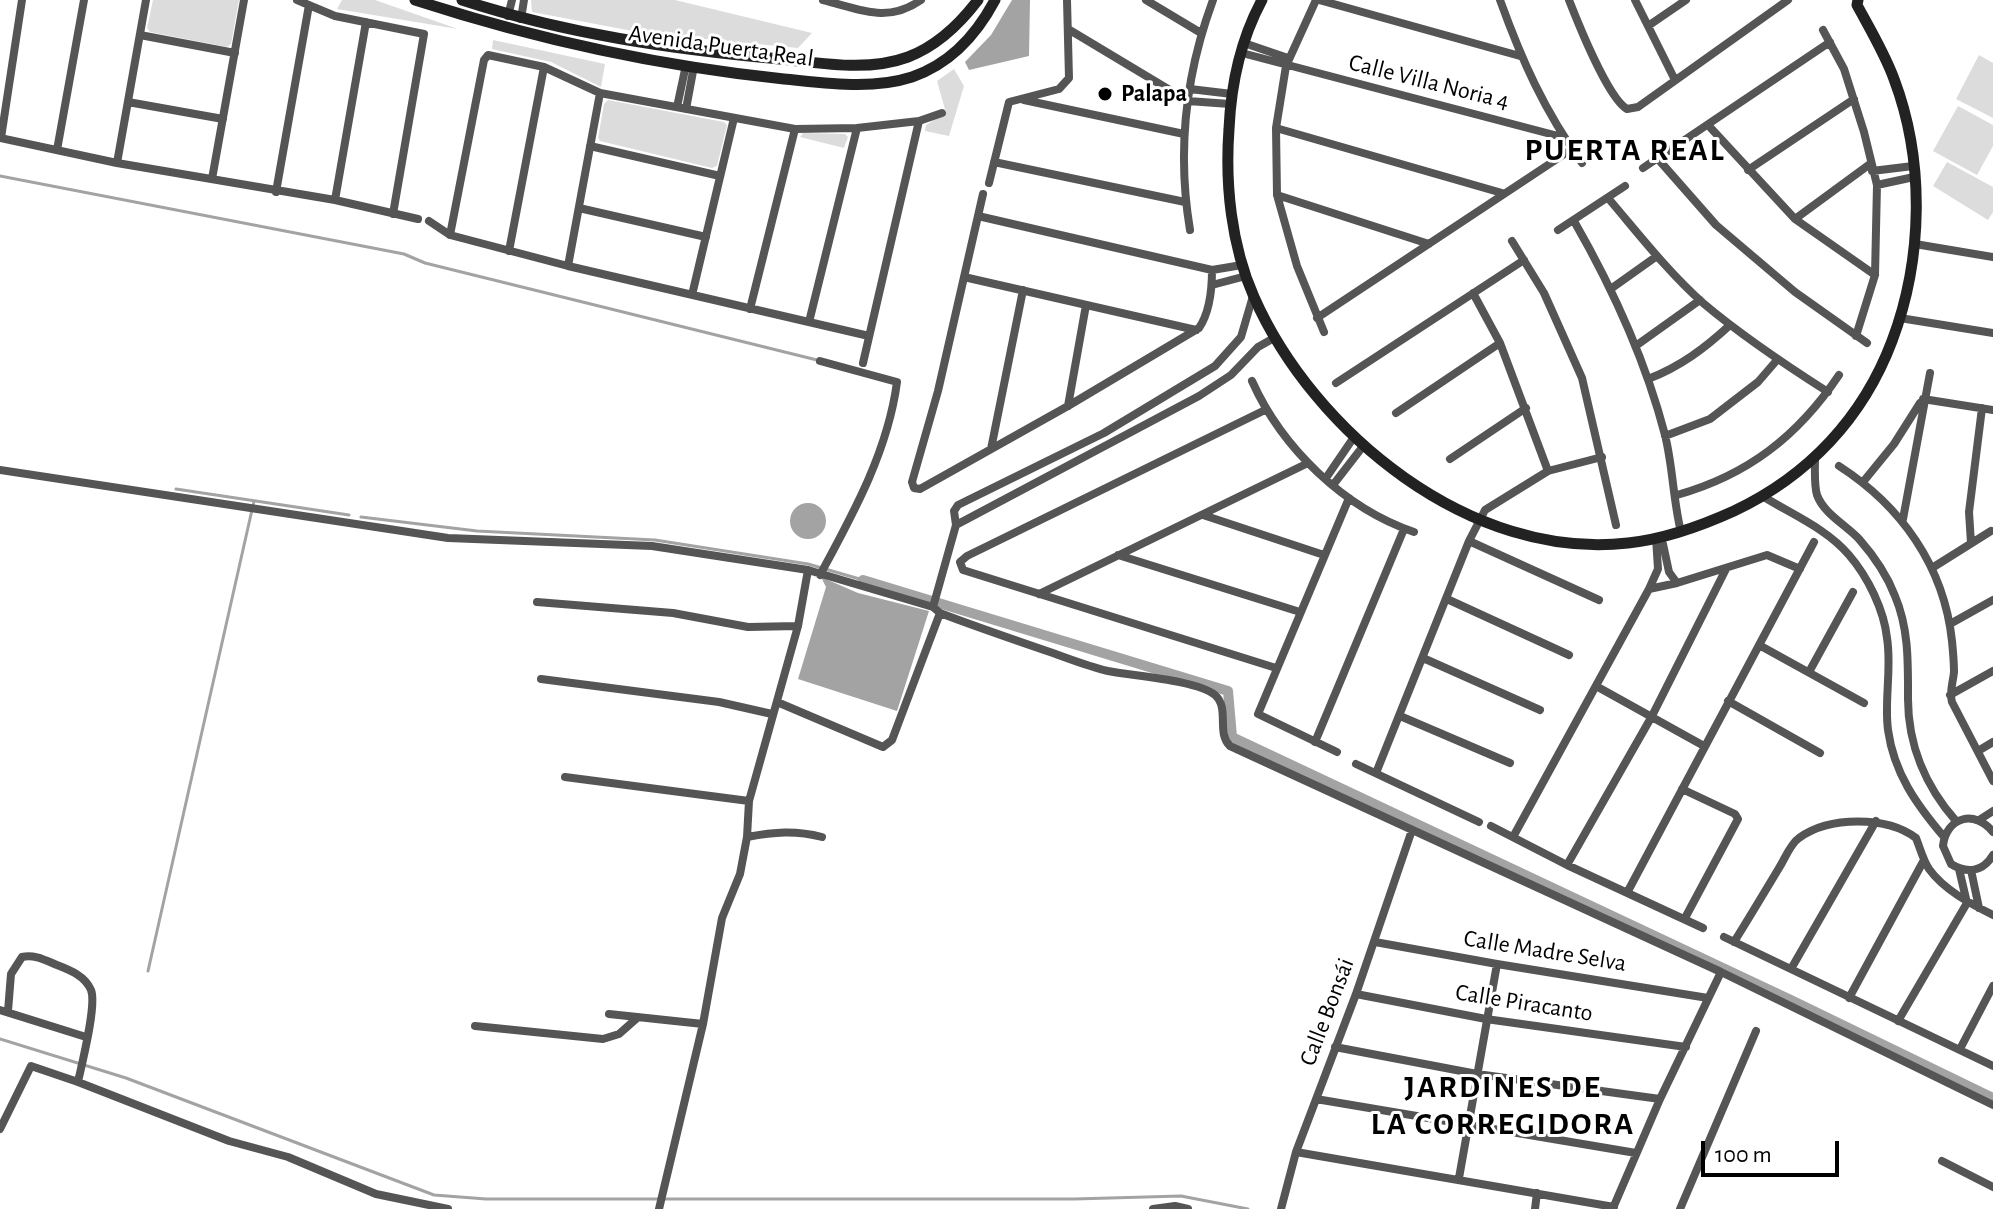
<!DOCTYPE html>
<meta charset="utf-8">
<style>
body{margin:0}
#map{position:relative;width:1993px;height:1209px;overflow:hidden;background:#fff;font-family:"Alegreya Sans",sans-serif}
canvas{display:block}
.scale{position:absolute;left:1701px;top:1141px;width:138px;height:36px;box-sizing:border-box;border:4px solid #000;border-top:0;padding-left:10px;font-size:24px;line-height:28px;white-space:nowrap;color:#000;-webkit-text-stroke:6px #fff;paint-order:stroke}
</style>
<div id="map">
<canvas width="1993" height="1209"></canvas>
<div class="scale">100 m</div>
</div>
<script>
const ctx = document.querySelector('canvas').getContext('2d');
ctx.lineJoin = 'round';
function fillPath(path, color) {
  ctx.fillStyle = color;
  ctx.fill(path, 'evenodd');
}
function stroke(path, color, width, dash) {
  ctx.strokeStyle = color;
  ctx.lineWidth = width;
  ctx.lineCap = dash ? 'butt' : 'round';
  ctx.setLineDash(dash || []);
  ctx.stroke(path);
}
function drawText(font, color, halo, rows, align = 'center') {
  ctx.font = font + ' "Alegreya Sans",sans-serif';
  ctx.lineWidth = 6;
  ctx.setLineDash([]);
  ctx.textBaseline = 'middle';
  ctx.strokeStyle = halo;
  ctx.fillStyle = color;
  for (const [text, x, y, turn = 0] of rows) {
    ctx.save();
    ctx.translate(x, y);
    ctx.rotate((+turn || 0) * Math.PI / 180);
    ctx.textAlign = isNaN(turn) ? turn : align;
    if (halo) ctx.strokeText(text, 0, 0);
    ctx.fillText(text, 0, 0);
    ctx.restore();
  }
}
fillPath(new Path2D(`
 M153,0H239L231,44L227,47L150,32L147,28Z
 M342,0H375L458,29L337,9Z
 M531,0H675L812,33L798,48L643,33L532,12Z
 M493,40L605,64L601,87L551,62L492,49Z
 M1979,55L1993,63V118L1956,99Z
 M954,69L964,86L949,136L925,131L926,125L946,113L937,81Z
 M608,100L724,122L727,125L717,166L712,168L600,141L598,138L604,104Z
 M1958,106L1993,125V146L1977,175L1933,151Z
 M803,133L845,134L848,137L844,148L800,137Z
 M1947,162L1993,187V212L1988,220L1933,186Z`), '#dcdcdc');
fillPath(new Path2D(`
 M1012,0H1030L1029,56L969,70L965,62L991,35Z
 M790 521a18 18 0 1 1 36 0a18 18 0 1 1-36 0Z
 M821,577L858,593L929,611L897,711L798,679L826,587Z`), '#a3a3a3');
stroke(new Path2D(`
 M0,176L404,254L425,263L817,360
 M176,489L349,515
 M361,517L477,531L655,540L808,564L863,580
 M148,971L254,501
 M0,1039L126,1078L434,1195L486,1199H1074L1181,1196L1248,1209`), '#a3a3a3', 3);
stroke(new Path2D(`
 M863,580L1228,691L1232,737L1793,1001L1993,1098`), '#a3a3a3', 10);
stroke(new Path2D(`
 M297,0L335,16L424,34L393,214
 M823,0C859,9 887,24 921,0
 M1146,0L1201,33
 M1316,0L1286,66L1276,128L1277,195L1297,266L1324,332
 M1319,0L1520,56
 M1500,0C1522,61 1544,110 1582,163
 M1569,0C1578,23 1608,98 1627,109L1638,107L1788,0
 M1635,0L1675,80
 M508,16L512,0
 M521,19L524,0
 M1648,26L1686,0
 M1068,29L1188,101L1230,104
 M1823,30L1844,69L1864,132L1877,185L1875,275L1856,336
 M140,35L235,53
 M1244,43L1288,58
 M1242,53L1562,137
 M1190,89L1232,94
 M1024,100L1184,134
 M128,102L223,119
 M677,107L686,65
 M686,109L694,66
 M1708,125L1795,219L1875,275
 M1276,128L1502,193
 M0,138L117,163L335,200L418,219
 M1,138L22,0
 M590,146L720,176
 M57,150L84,0
 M1658,159L1716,225L1795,292L1867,343
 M994,162L1185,202
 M117,163L146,0
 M1643,168L1830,42
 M1748,170L1854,99
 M1872,171L1913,166
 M212,179L244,0
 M989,183L1009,102L1059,89L1069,78L1067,0
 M1877,185L1914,177
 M276,192L309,5
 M983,194L938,391L912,482L914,488L920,489L1068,406L1199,328C1210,312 1212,289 1212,270
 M1277,195L1429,244
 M1608,198C1638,233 1668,272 1703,303C1742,336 1784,364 1828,392
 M335,200L366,22
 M579,208L706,237
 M978,216L1212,270L1242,265
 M1795,219L1870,164
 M429,221L450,235L568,266L869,336
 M1574,221C1613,289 1645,358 1665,435C1673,467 1673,500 1681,532
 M1190,230C1177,152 1186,73 1213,0
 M1558,230L1625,186
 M450,235L484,60L488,55L544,67L600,93L795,129L857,128L919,121L942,113
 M1512,241L1544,293L1582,378L1616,525
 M1915,244L1993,257
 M509,251L544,67
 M568,266L600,93
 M964,277L1196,330
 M1212,285L1246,276
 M1612,288L1657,256
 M1473,293L1500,343L1548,471
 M692,295L734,118
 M750,309L795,129
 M1317,318L1572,149
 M1900,318L1993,333
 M809,322L857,128
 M1637,345L1700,300
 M863,363L919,121
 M1648,379C1680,367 1705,348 1730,325
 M1252,381C1282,448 1344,508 1414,532
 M1336,383L1524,260
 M1923,399L1993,410
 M1068,406L1086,305
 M1265,410L967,556L960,562L963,570L1276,668
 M1396,413L1500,343
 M1665,436L1710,419L1758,382L1777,360
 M991,449L1023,290
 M1450,459L1526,408
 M1815,459C1815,470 1814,485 1817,495C1824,514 1846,525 1859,539C1874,556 1887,575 1895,596C1909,629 1908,663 1908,699C1908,745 1926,787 1956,821
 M1839,466C1901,506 1944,566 1952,641C1953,651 1954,662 1954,672C1953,683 1949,692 1952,702L1993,781
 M0,470L448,538L652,546L808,570L933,607L940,613C974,626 1009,638 1044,650C1065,657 1086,666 1108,671C1133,676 1197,680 1215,695C1230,708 1216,733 1230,746L1721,972L1993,1105
 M1326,478L1354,437
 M1863,482L1894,444L1920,403
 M1333,485L1364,445
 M1677,495C1748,475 1798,436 1839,375
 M1764,497C1793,515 1827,529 1849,555C1868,577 1884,610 1887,638C1892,668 1884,700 1888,730C1894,773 1916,804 1944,837
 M1203,515L1324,555
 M1903,519L1930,373
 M956,525L1199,396L1231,375L1258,347L1274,338
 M1469,541L1599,600
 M1971,543L1969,512L1982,408
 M1663,544L1669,572L1677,583
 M1118,555L1300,612
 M1932,568L1991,531
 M820,575C853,514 888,451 897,382L820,361
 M1649,589L1658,569L1656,538
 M1039,594L1308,463
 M1447,599L1569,655
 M537,602L673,613L748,627L798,626
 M933,607L956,525L954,511L958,505L1104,433L1215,366L1241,337L1253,296
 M1950,624L1993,600
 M1759,645L1864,703
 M1423,658L1540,710
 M1809,672L1853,592
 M541,679L719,702L772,714
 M1596,686L1704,746
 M1950,695L1993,671
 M1728,701L1820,753
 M777,702L883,747L892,740L940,613
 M1400,716L1510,763
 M1315,742L1404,529
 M1978,751L1993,742
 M1337,752L1258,714L1349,498
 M1356,764L1479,822
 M1376,773L1469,541L1485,510L1548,471L1602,457
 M565,777L749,801
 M1682,789L1735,814L1738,819L1685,918
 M1979,820L1993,811
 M1491,826L1567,865L1703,928
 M1993,832C1975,809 1946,817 1943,846L1951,864C1967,874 1983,872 1993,855
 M747,837C774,832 795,830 822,837
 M1513,837L1649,589L1677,583L1767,555L1800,569
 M1567,865L1652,716L1726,569
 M1971,870L1979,908
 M1628,891L1814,542
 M1724,937L1993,1066
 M1375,942L1497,964L1708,998
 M1734,942C1749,918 1764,893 1779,868C1785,859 1790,844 1799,838C1829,816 1887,816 1916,838C1920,848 1923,860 1929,869C1944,890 1971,904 1993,915
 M1791,969L1876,821
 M1356,994L1486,1019L1686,1047
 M1849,998L1924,860
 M0,1010L86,1037
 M8,1011L11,974L22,957C34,954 45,960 57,965C70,970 85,976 91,990C97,1005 82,1063 78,1082
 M609,1014L703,1024
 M1898,1021L1967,903L1959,869
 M475,1026L603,1039L619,1034L636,1019
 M1335,1047L1477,1074L1660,1099
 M1960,1049L1993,986
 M1316,1099L1636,1153
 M0,1129L31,1066L78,1082L229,1141L288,1157L376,1194L448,1209
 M1296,1152L1614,1207
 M1942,1161L1993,1187
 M1459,1178L1497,964
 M1613,1208L1660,1099L1721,972
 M659,1209L703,1024L722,918L740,874L747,837L749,801L798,626L808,570
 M1153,1209L1175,1206L1188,1209
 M1281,1209L1296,1152L1356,994L1412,830
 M1535,1209L1537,1193
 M1680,1209L1756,1031`), '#555', 8);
stroke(new Path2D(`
 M415,0C535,39 658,66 784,79C826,83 872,90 912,77C950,64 977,34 995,0
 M462,0C566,34 671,49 780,59C821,63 868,72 908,57C937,46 959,25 978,0
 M1262,0C1241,39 1231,85 1229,129C1225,184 1231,245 1254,297C1314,433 1471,561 1628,543C1665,539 1701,526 1734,511C1808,476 1863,418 1892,341C1923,259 1925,161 1894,79C1885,54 1870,29 1857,5L1858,0`), '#222', 11);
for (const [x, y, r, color] of [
 [1105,94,8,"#000"]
]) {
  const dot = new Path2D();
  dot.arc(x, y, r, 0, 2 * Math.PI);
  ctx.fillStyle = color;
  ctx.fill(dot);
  stroke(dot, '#fff', 3);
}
drawText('24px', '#000', '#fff', [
 ["Avenida Puerta Real",721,46,8],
 ["Calle Villa Noria 4",1429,82,14],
 ["Calle Madre Selva",1545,951,9],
 ["Calle Piracanto",1524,1003,9],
 ["Calle Bonsái",1327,1012,-69]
]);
drawText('bold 24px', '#000', '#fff', [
 ["Palapa",1121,94]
], 'left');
ctx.letterSpacing = '2px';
drawText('bold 32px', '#000', '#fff', [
 ["PUERTA REAL",1625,150],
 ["JARDINES DE",1503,1087],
 ["LA CORREGIDORA",1503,1124]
]);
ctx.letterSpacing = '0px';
</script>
